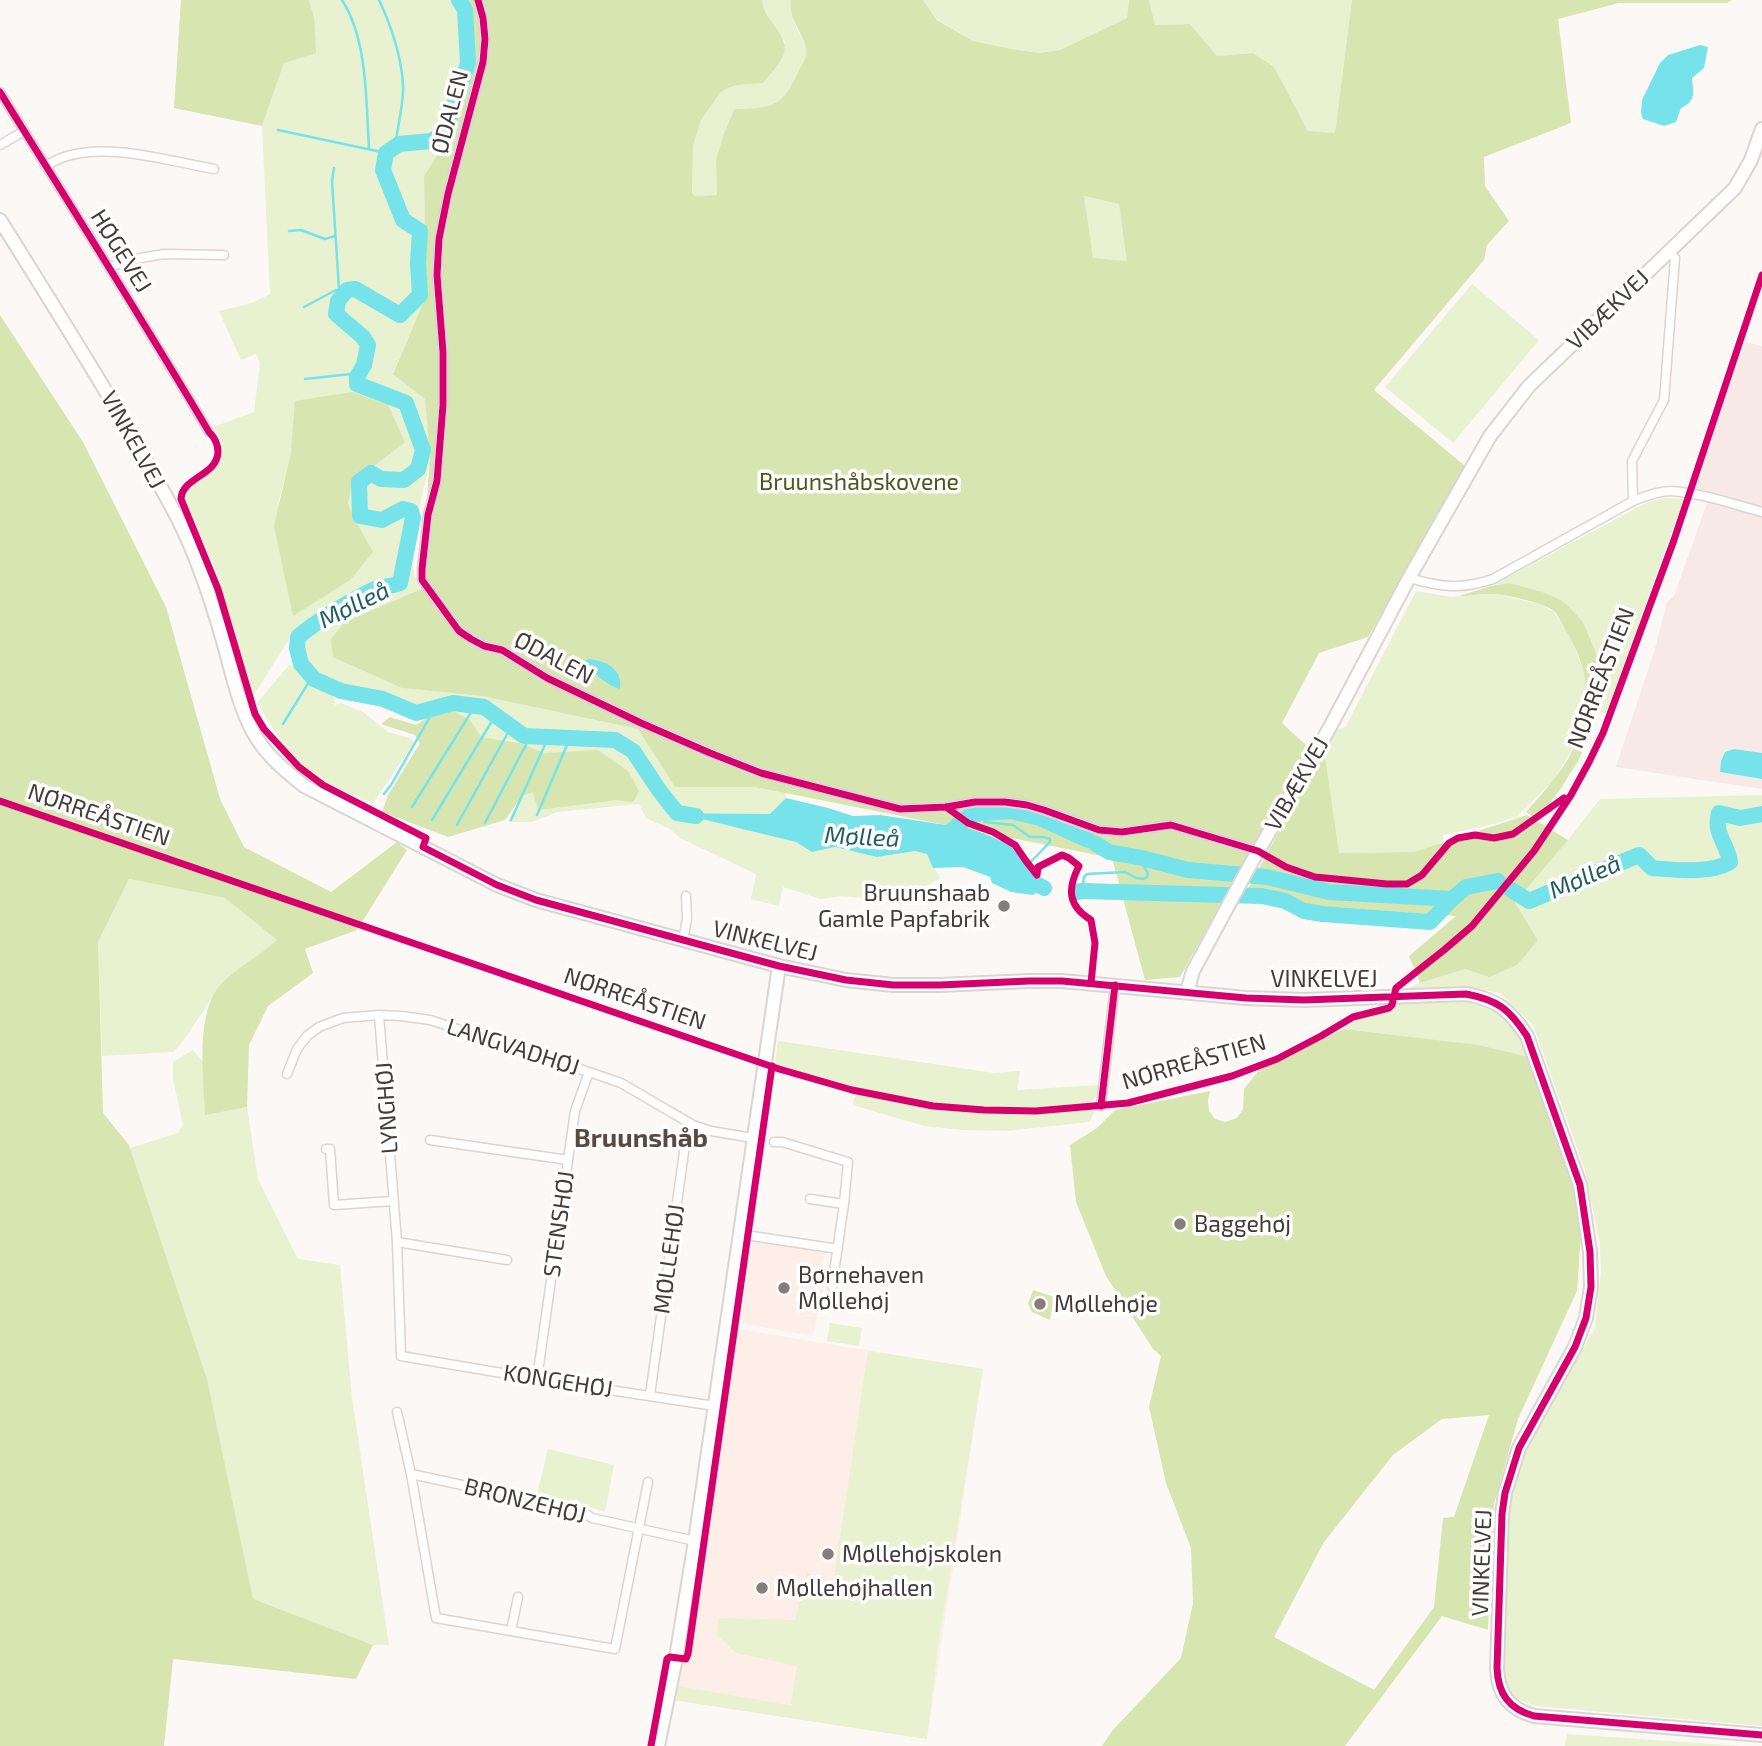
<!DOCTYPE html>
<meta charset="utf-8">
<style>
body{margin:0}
canvas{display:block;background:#fcf8f6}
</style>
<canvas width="1762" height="1746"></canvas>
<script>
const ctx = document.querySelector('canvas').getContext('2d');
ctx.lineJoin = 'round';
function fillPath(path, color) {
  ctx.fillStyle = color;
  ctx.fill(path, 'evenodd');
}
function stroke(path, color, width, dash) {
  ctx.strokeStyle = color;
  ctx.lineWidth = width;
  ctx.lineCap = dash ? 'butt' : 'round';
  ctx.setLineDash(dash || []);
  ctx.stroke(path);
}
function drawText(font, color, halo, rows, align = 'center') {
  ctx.font = font + ' "Exo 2",sans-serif';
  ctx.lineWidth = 7;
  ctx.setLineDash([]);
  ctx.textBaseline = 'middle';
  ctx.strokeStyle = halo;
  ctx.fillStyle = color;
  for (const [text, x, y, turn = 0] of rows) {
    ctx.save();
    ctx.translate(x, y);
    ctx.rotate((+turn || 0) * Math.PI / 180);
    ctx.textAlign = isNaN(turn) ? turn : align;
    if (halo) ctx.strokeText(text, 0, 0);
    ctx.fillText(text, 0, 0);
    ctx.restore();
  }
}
fillPath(new Path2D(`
 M1745,342L1762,346V789L1616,767L1655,649L1667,602L1674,596L1711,492L1695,488Z`), '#f6e9e6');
fillPath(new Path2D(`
 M759,1241L825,1252L819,1286L823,1289L813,1336L743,1324L741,1320L752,1244Z
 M737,1329L983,1369L927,1739L673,1700L691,1613Z`), '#fdefe8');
fillPath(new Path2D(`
 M309,0H465L471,27L473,68L455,127L424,176L426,296L393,373L425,399C427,416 432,441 430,458C425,493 400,558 421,589L345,622L402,688L482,696L638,729L675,787H755L785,793L786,798L771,814L682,813L796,842L812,852L835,847L877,857L915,851L927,854L940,878L900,901L842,896L820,899L783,887L779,906L751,899L756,874L680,838L670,829L646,818L639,804L557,812L532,822H508L522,796L518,742L481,737L471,721L433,714L424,720L333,693L335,705L341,703L363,712L388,732L410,738L414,743L373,803C357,796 339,790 323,782C294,765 275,731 257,703L289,665L293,666L307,681L323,687C294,670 299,665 290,636L288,641L253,696L217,573L186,503L185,497L190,487L202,480L220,462L222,455L221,443L213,427L254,412L260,363L256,354L241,360L219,311L252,303L270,294L262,126L284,63L314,17ZM404,442L353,481L348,502L353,516L278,505L291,452Z
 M762,0H791C788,18 800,34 808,49L806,57L783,100L772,106L760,109L716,160L717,195L695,196L692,193L693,146L701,120L720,93L728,88L737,85L763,83L785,42L762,7Z
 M923,0H1129L1127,18L1060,50L1039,53L1011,49L973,41L937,19Z
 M1149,0H1352L1335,133L1308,131L1274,67L1253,53L1217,56L1190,24L1155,25Z
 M1083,196L1119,204L1128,261L1093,258Z
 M1472,284L1539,340L1453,443L1385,387Z
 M1663,498L1684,499L1606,713L1596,714L1599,699L1583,622L1561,600L1510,583L1491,586L1646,503Z
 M1416,591L1451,597L1494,594L1539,604L1554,612L1571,638L1583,670L1587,688L1586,709L1573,748L1554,780L1517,816L1498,823L1443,835V843L1414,852L1338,853L1325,757L1320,755L1333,733L1346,726Z
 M1762,795V1726L1536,1706L1514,1698L1503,1678L1508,1516L1513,1485L1528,1445L1595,1328L1601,1272L1600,1245L1585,1170L1533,1025L1500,993L1477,989L1403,991L1420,983L1465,969L1489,977L1538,940L1515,904L1568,840L1600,799Z
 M129,879L225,898L278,941L221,984L188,1034L174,1052L102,1056L98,942Z
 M1462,998L1489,1004L1516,1026L1530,1052L1529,1057L1479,1045L1344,1029L1357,1019L1391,1010L1395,1006L1396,1002Z
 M778,1041L994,1073L1020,1071L1017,1090L1098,1085C1097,1094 1096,1099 1088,1104C1064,1106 1041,1109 1018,1109C935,1110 853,1091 775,1065Z
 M193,1050L203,1062L205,1114L247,1107L258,1179L298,1259L340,1265L352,1398L389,1645H373L253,1600L207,1379L130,1148L178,1133L183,1125L173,1079V1062Z
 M858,1094C915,1107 972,1116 1031,1114C1052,1113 1074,1111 1096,1109L1089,1122L1005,1131L963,1130L924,1126L853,1105L854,1098Z
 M830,1323L862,1328L859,1346L827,1341Z
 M868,1351L983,1369L938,1647L927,1739L673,1700L678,1686L795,1706L791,1704L797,1666L736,1653L717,1635L719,1618L795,1620L807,1572L832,1591Z
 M548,1449L614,1465L605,1512L579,1503L537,1494Z
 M1567,1734L1742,1746H1565Z`), '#e8f1d0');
fillPath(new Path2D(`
 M181,0H309L314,17L316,53L284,63L262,126L174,108Z
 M465,0H762C762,20 792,35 783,56C780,64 768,76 763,83L737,85L728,88L720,93L701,120L693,146L692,193L695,196L717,195L716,160L724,134L734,110L736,109C787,109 783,99 806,57C810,38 787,23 791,0H923L937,20L973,41L1011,49L1039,53L1060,50L1127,18L1129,0H1149L1155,25L1190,24L1217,56L1253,53L1274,67L1308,131L1335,133L1352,0H1732L1727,3H1619L1558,19L1571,123L1484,157L1485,186L1509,221L1487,245L1484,260L1374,390L1465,466L1368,637L1319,653L1282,723L1308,747L1180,977L1145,980L1112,858L755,787H675L638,729L482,696L402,688L333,657L331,639L345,622L421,589L430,455L425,399L393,374L426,296L424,176L455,127L473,68L471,27ZM1084,196L1119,204L1127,261L1093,258Z
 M0,315L83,442L166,607L220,799L244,847L331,892L397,842L407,850L362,922L0,798Z
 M352,392L388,405L405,442L353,482L348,503L353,516L373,552L350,580L293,616L274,526L291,452L295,401Z
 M1510,583L1542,592L1561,600L1570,608L1583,622L1600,663L1599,699L1594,724L1587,742L1578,761L1561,788L1547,807L1533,817L1526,812C1543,792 1563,772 1574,747C1593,704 1590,670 1565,629C1562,624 1558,615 1554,611C1544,603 1504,594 1492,594C1481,594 1470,596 1459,596L1491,586Z
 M450,709L471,721L481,737L520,743L544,753L598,750L628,771L639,791L633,802L617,800L538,810L533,792L522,796L505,820L448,837L382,812L388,795L420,743L415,735L381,724L390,717L416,725L433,714Z
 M1320,755L1325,757L1339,853L1414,852L1527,815L1568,840L1515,903L1538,940L1517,965L1489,977L1465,969L1420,983L1409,956L1456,916L1242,900Z
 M0,804L357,926V930L305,949L313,973L268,1006L249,1045L247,1107L205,1115C204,1078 194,1012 222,983C238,967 260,956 277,940L225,898L129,879L98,942L103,1113L129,1145L207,1379L253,1599L373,1645L356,1679L173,1659L164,1746H0Z
 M1344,1029L1479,1045L1529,1057L1583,1204L1577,1291L1518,1419L1494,1504L1488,1630L1442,1616L1345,1746H1102L1112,1731L1181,1658L1193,1603L1191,1548L1166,1483L1149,1407L1161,1356L1153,1349L1106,1276L1076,1202L1070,1145L1097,1128L1115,1110L1210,1091L1208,1100L1209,1111L1215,1119L1225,1122L1237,1118L1243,1109L1244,1089L1259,1070ZM1489,1415L1454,1517L1443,1518L1434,1607L1374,1690L1274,1637L1324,1542L1393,1455L1442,1419Z
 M1033,1290L1054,1297L1050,1320L1032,1312L1028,1304Z`), '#d7e5b0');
fillPath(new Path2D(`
 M1700,45L1708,47L1704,68L1692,78C1693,92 1697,101 1681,108L1676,122L1664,126L1643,119L1641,112L1642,100L1660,63L1668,55Z
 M589,659C606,661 623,669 620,689C606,685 597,675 587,666L585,663L586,660Z
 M1734,749L1762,753V779L1720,772L1721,761L1725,752Z
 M786,798L828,808L853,816L880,815L946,825L954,819L960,826L983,833L1010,845L1040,882L1039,890L1033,895L1011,892L992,883L990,877L963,867L933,868L927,854L915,851L877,857L835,847L812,852L796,842L677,813L770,814Z`), '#76e3ea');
stroke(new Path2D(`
 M342,0C368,40 366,103 369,149
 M379,0C391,25 402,58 403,86C404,103 397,129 395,147
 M278,130L386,153
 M334,168L332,181L339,289
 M289,231L301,230L325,239L335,236
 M304,307L336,290H347
 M305,379L360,373
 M283,724L312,677
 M384,794L391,785L435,708
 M412,807L475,706
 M981,813L985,822L1013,825L1030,837H1043L1050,839V842C1041,851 1034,860 1023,868
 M537,815L570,738
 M432,820L495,716
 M511,820L548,738
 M485,823L530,737
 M457,825L511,727
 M1082,891L1084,877L1087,874L1125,872L1136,878L1144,879L1147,877L1148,873L1142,863V858`), '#76e3ea', 2.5);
stroke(new Path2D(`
 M459,0L465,10L468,63L447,126L440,136L431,141L399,144L386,153L383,170L403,220L420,231L418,263L420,295L400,315L355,289L347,290L338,301L336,314L363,337L368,345L364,365L357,377V384L406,403L423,450L418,469L404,480L381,479L371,473L359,482L360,516L382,520L403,509L411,511L413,518L400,583C391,587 381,586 373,590C347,603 320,618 298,637L297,648L301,664L314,679L341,691L383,699L416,713L453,703L484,707L524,736L615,740L633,751L659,790L677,813L696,816
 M947,840L958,825L969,816L981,813L1011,811L1040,818L1088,840
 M1096,844L1109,852L1142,858L1188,870L1267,877L1329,892L1452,899
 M1021,876L1044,888
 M1510,889L1529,901L1639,855L1652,868C1675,870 1711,874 1730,862C1728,844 1713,834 1719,813L1740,818L1762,814
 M1076,892L1082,891L1262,896L1285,901L1304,911L1323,914L1430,922L1452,899L1466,887L1498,881`), '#76e3ea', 16);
const street = new Path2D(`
 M478,0L483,18L485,39L483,62L448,194L439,239L437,275L443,352V405L437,481L428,515L422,569V580L459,631L471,639L484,646L502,650L547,678L641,723L710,753L761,773L900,809L946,807L975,802H1005L1027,805L1044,810L1099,830L1122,832L1171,825L1258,851
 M0,92C70,205 141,317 209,432
 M0,145L24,131
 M45,166C51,163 58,159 64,157C108,142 169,161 214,169
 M109,267L135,259L164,254L224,255
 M1633,501L1632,461L1664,400L1675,258L1669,252
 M1409,578C1441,587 1461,590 1493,579L1633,501C1645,496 1658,491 1671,491C1701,493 1733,504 1762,512
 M683,940L687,919L686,896
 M379,1015L397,1242L401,1356L537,1379L715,1406
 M287,1074L297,1049L307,1036L319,1027L343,1018L379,1015L401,1016L430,1020L589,1072L621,1083L693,1125L711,1131L753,1138
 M1101,1106L1115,985
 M430,1140L568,1160
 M774,1142H782L848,1162L844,1204L832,1286
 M326,1149H330L334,1205L393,1201
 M810,1199L844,1204
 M739,1234L838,1249
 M397,1242L507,1260
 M537,1379L575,1111L589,1072
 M650,1395L685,1145L693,1125
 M397,1412L411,1474L436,1618L615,1649L648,1482
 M411,1474L582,1511L592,1518L695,1541
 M511,1631L518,1597`);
const secondary = new Path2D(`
 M0,220C61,318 123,415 177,517C197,556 211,599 223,641C232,672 238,704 253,732C265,754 284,770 304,786L497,885L536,900L779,966L846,980L893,985H940L1029,981H1062L1246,998L1304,1000L1466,994C1498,1000 1509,1009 1527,1036L1580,1185L1590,1252L1591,1287L1586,1318L1575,1347L1519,1448L1505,1493L1502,1514L1497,1668C1498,1694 1509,1709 1534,1716L1762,1735
 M1187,992L1193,971L1249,867L1330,727L1409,578L1490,436L1529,386L1735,188L1751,160L1762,129
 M658,1746L676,1658L695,1541L779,966`);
stroke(street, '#dbd5d2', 11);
stroke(secondary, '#dbd5d2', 16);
stroke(street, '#fffefe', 8);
stroke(secondary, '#fffefe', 12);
stroke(new Path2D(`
 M478,0L483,18L485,39L483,62L448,194L439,239L437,275L443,352V405L437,481L428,515L422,569V580L459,631L471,639L484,646L502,650L547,678L641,723L710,753L761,773L900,809L946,807L975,802H1005L1027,805L1044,810L1099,830L1122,832L1171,825L1258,851L1286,867L1315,877L1387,884H1407L1422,875L1449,843L1458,838L1475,835L1494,838L1513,834L1564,798
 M0,92C70,205 141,317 209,432C214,437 218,444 218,452C217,476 182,477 181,499L218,589L255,714L264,729L299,767L323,785L426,838L423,847L497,885L536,900L779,966L846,980L893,985H940L1029,981H1062L1246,998L1304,1000L1466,994C1498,1000 1509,1009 1527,1036L1580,1185L1590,1252L1591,1287L1586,1318L1575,1347L1519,1448L1505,1493L1502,1514L1497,1668C1498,1694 1509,1709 1534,1716L1762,1735
 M0,801L779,1069L852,1090L933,1106L984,1110L1036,1111L1128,1103L1232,1076L1277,1059L1321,1036L1353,1017L1389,1008L1392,1005L1396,988L1444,950L1472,926L1534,851L1571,795L1589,762L1603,733L1674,540L1762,275
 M946,807L968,823L993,832L1015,845L1026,861L1037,875L1038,867L1062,855L1069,858L1079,866C1067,889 1068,906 1091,920L1095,943L1091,983
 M1101,1106L1115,985
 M651,1746L667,1659L670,1657L686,1659L688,1654L772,1066`), '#d6006c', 7);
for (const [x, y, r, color] of [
 [1004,906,7,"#847d7a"],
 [1180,1224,7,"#847d7a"],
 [784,1288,7,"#847d7a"],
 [1040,1304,7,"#847d7a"],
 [828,1554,7,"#847d7a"],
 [762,1588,7,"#847d7a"]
]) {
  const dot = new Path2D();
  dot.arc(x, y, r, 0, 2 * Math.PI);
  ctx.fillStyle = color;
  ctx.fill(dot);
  stroke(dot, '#fff', 2.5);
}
drawText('23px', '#433b37', '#fff', [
 ["ØDALEN",450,112,-75],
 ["HØGEVEJ",121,251,58],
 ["VIBÆKVEJ",1608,310,-44],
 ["VINKELVEJ",133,440,61],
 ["ØDALEN",554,658,28],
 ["NØRREÅSTIEN",1601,678,-69],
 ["VIBÆKVEJ",1297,784,-60],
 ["NØRREÅSTIEN",99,815,19],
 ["VINKELVEJ",765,941,14],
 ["VINKELVEJ",1324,979],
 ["NØRREÅSTIEN",635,999,19],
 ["LANGVADHØJ",513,1047,18],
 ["NØRREÅSTIEN",1194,1062,-16],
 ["LYNGHØJ",387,1108,-94],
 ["STENSHØJ",559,1224,-82],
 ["MØLLEHØJ",669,1259,-82],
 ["KONGEHØJ",558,1381,9],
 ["BRONZEHØJ",525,1501,14],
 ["VINKELVEJ",1482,1563,-88]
]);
drawText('23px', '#485a17', '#fff', [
 ["Bruunshåbskovene",859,482]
]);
drawText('23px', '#433b37', '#fff', [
 ["Bruunshaab",990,893,"right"],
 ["Gamle Papfabrik",990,919,"right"],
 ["Baggehøj",1194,1224],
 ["Børnehaven",798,1275],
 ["Møllehøj",798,1301],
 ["Møllehøje",1054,1304],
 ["Møllehøjskolen",842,1554],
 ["Møllehøjhallen",776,1588]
], 'left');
drawText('italic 24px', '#1e5c61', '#fff', [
 ["Mølleå",354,605,-26],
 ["Mølleå",862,837,3],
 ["Mølleå",1585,877,-23]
]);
drawText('bold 26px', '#5a4941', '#fff', [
 ["Bruunshåb",641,1138]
]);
</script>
